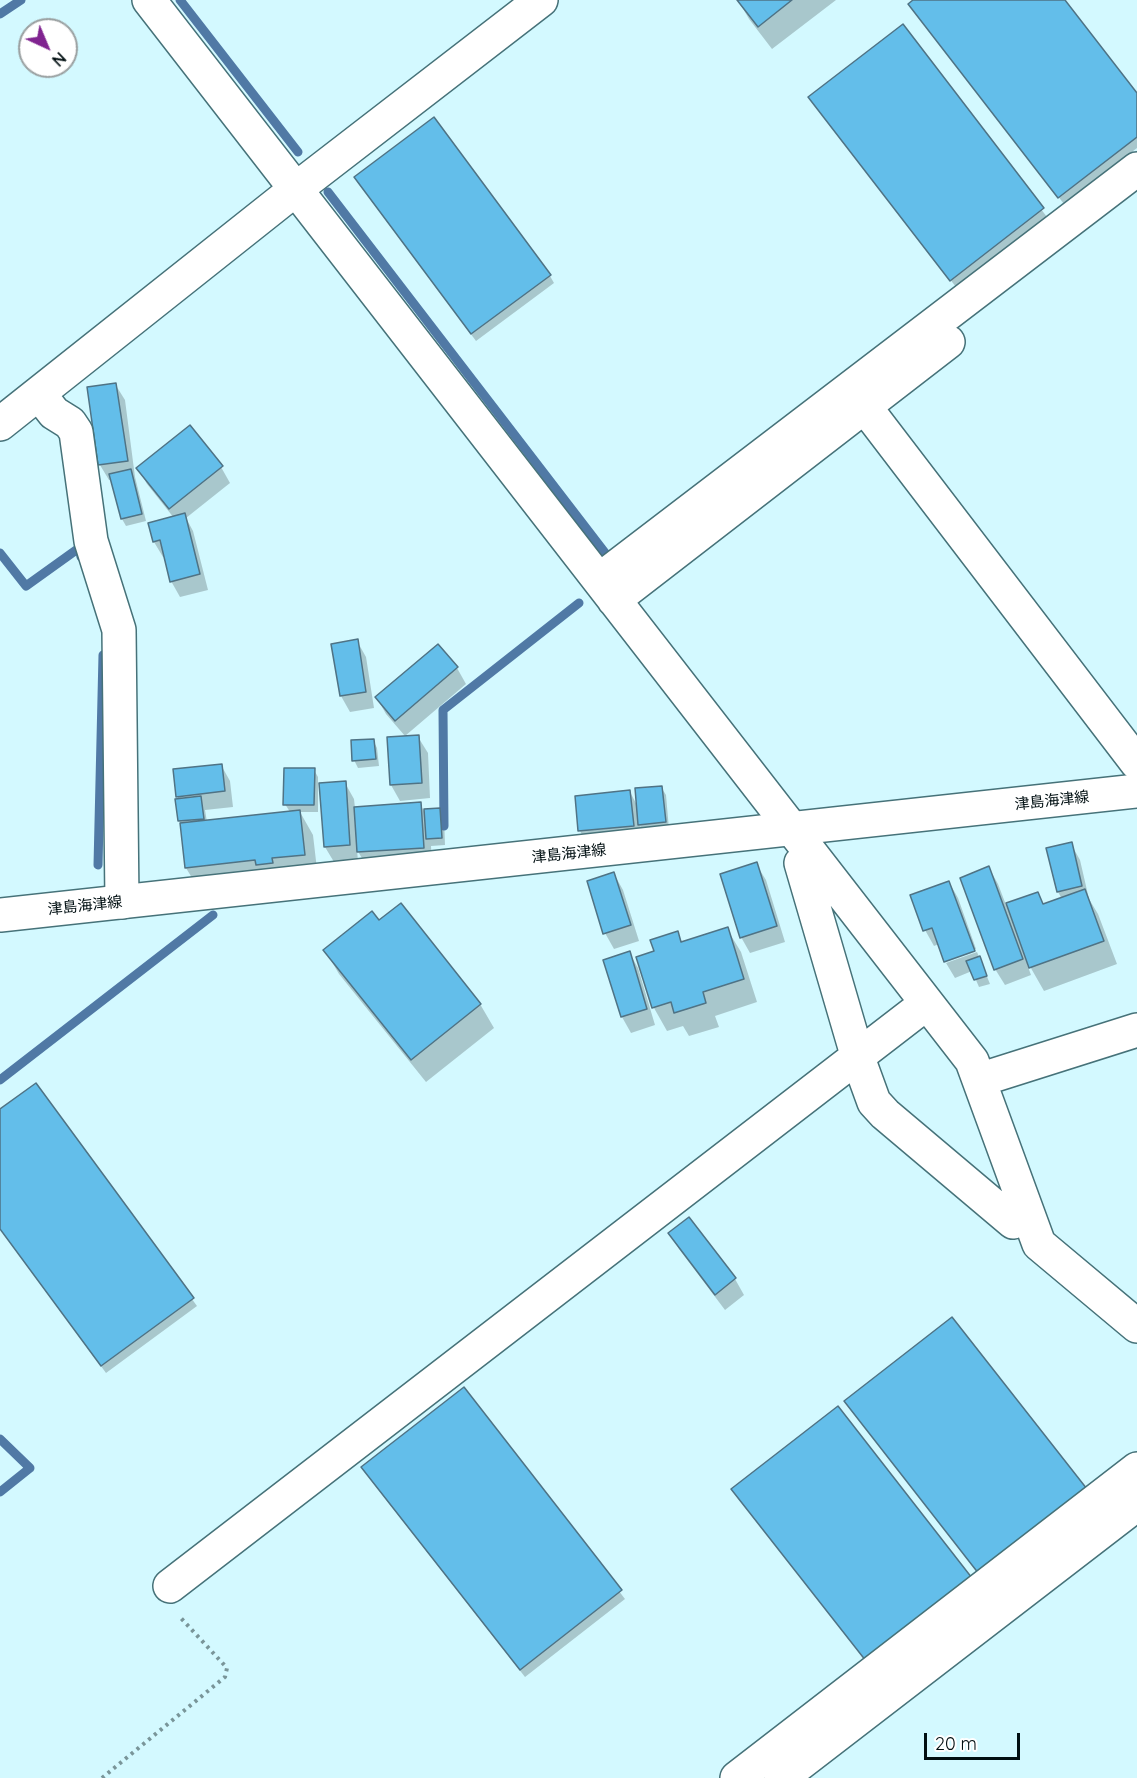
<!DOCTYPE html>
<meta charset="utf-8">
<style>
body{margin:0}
#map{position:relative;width:1137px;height:1778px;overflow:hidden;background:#d3f9ff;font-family:Quicksand,sans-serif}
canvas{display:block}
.north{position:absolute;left:18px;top:18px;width:60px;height:60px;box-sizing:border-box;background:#fff;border:2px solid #999fa0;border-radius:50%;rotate:136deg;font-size:16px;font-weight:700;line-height:24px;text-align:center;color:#010f12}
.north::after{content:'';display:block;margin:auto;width:21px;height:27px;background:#802490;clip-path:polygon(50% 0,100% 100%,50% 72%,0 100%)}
.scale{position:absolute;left:924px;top:1733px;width:96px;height:27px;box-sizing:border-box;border:3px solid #010f12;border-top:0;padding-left:8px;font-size:18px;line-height:21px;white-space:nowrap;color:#010f12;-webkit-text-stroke:4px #fff;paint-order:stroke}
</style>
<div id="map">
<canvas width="1137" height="1778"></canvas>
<div class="north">N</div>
<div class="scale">20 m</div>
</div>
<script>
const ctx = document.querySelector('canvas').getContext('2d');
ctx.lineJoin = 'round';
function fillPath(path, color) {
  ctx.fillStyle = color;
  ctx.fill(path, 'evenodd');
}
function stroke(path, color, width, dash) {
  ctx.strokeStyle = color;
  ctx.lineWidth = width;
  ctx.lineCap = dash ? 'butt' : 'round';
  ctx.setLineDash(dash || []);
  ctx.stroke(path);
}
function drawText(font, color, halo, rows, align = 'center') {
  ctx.font = font + ' Quicksand,"Noto Sans JP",sans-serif';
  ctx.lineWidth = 4.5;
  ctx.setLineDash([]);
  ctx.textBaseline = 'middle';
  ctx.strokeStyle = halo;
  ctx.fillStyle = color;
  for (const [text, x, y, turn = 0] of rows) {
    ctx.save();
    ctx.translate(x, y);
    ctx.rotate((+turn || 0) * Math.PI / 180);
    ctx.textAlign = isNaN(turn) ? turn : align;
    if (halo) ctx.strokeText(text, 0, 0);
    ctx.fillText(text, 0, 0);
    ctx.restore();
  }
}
fillPath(new Path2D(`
 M738,0H836L772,49L749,19Z
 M915,0H1063L1137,96V148L1064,204L915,11Z
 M902,26L1047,217L956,287L814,104Z
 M360,185L550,276L554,283L476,341Z
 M115,384L125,400L135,477L146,521L126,526L122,519L112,480H109L100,465Z
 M221,467L230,483L186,518L193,531L208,590L180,597L171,581L165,557H163L154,542L174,518L147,484L138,468Z
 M357,641L366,657L374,708L350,712L341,696L333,645Z
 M457,668L466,684L405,736L386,714L377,698Z
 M418,737L428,753L430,798L400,801L391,785Z
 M373,740L377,748L379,766L358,768L354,760Z
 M221,765L230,781L233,807L205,810L207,822L290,812L285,804L314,770L318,777V812H300L313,835L318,878L200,891L186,868L182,826L179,821V800L177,796Z
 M345,783L354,799L355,808L420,804L424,811L439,810L444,817L445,845L431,846L432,863L368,868L357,850L358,861L334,862L325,847Z
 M661,787L666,795L669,829L644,832L640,826L642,841L589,847L580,831L630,792L638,807Z
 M1071,844L1080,860L1089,899L1098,914L1117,964L1044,991L1028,963L1027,964L1031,975L1005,985L995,969L989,868L998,884L1006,905L1037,893L1044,905L1062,899L1058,892Z
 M756,864L766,880L785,942L750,953L741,937Z
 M614,874L623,890L639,941L614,949L605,933Z
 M949,882L958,898L976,949L946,960V962L939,944L934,946L925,930Z
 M379,922L480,1004L494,1028L426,1082L339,974L325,950Z
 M727,929L741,952L757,1002L715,1016L719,1027L689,1036L683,1026L667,1031L654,1008L638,957L656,952L677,933L683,943Z
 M629,952L638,968L655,1025L631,1033L622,1017L604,961Z
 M977,952L990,984L979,987L972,971L955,978L946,963Z
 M36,1085L197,1306L106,1373L0,1228V1111Z
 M689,1219L735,1279L744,1295L725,1310L679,1249L670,1234Z
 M464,1389L625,1599L525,1677L367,1475Z
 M846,1402L984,1580L850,1409Z`), '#0003');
stroke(new Path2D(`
 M180,0L298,152
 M0,14L21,0
 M328,192L606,554
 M0,553L26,586L79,548L81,557
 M444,826L443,710L579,603
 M98,865L103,655
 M0,1080L213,915
 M0,1439L30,1468L0,1492`), '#5079a5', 9);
const building = new Path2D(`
 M737,0H792L758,27Z
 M913,0H1065L1137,93V137L1058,198L908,4Z
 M903,24L1044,208L950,281L808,97Z
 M434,117L551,275L471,334L354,177Z
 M116,383L128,461L98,465L87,387Z
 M190,425L223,466L169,509L136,468Z
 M131,469L142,514L121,519L109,474Z
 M185,513L200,574L170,582L160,540L153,542L148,523Z
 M358,639L366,692L340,696L331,644Z
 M438,644L458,667L395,721L375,697Z
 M419,735L422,783L390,785L387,737Z
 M374,739L376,759L352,761L351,740Z
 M222,764L225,791L176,797L173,769Z
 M284,768H315L314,805H283Z
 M346,781L350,845L324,847L319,783Z
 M662,786L666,822L638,825L635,788Z
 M630,790L634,826L578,831L575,796Z
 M201,796L204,819L178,821L175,799Z
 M421,802L424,848L357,852L354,807Z
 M440,808L442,838L426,839L424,809Z
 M300,810L305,855L272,858L273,863L256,865L255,860L185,868L180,823Z
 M1072,842L1082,886L1057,892L1046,848Z
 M757,862L777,926L740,938L720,874Z
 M989,866L1023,959L994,970L960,878Z
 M614,872L631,925L603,934L587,881Z
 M949,881L975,951L944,962L932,928L923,931L910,895Z
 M1085,889L1104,941L1029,968L1006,903L1038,892L1043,904Z
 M401,903L481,1004L411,1060L323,950L372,911L379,920Z
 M728,927L744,979L703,992L706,1003L674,1013L671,1002L652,1008L636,957L654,951L650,940L678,931L681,942Z
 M630,951L647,1009L621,1017L603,960Z
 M980,956L987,976L974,980L966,961Z
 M36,1083L194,1298L101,1366L0,1229V1109Z
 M689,1217L736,1278L715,1295L668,1233Z
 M952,1317L1087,1489L979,1574L844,1401Z
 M464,1387L622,1590L520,1670L361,1467Z
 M838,1406L972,1578L866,1661L731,1489Z`);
fillPath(building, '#63beea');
stroke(building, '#4f7385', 1.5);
const minor = new Path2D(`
 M149,0L972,1061L1039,1244L1137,1326
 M39,394L54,413L70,423L76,432L91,541L119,630L122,902
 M865,407L1137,763
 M0,424L296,189L541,0
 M599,580L1137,169
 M614,600L948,342
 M801,863L858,1058L874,1102L885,1114L1013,1222
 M979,1080L1137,1030
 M170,1586L927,1003
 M737,1778L1137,1469
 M781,1778L1137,1504`);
const major = new Path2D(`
 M0,915L1137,791`);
stroke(minor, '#467279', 36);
stroke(major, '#467279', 36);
stroke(new Path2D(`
 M102,1778L225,1677L227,1668L179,1616`), '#799599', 4, [3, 4.5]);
stroke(minor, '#fff', 33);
stroke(major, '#fff', 33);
drawText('15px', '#010f12', '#fff', [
 ["津島海津線",1052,801,-6],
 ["津島海津線",569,854,-6],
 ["津島海津線",85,906,-6]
]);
</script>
